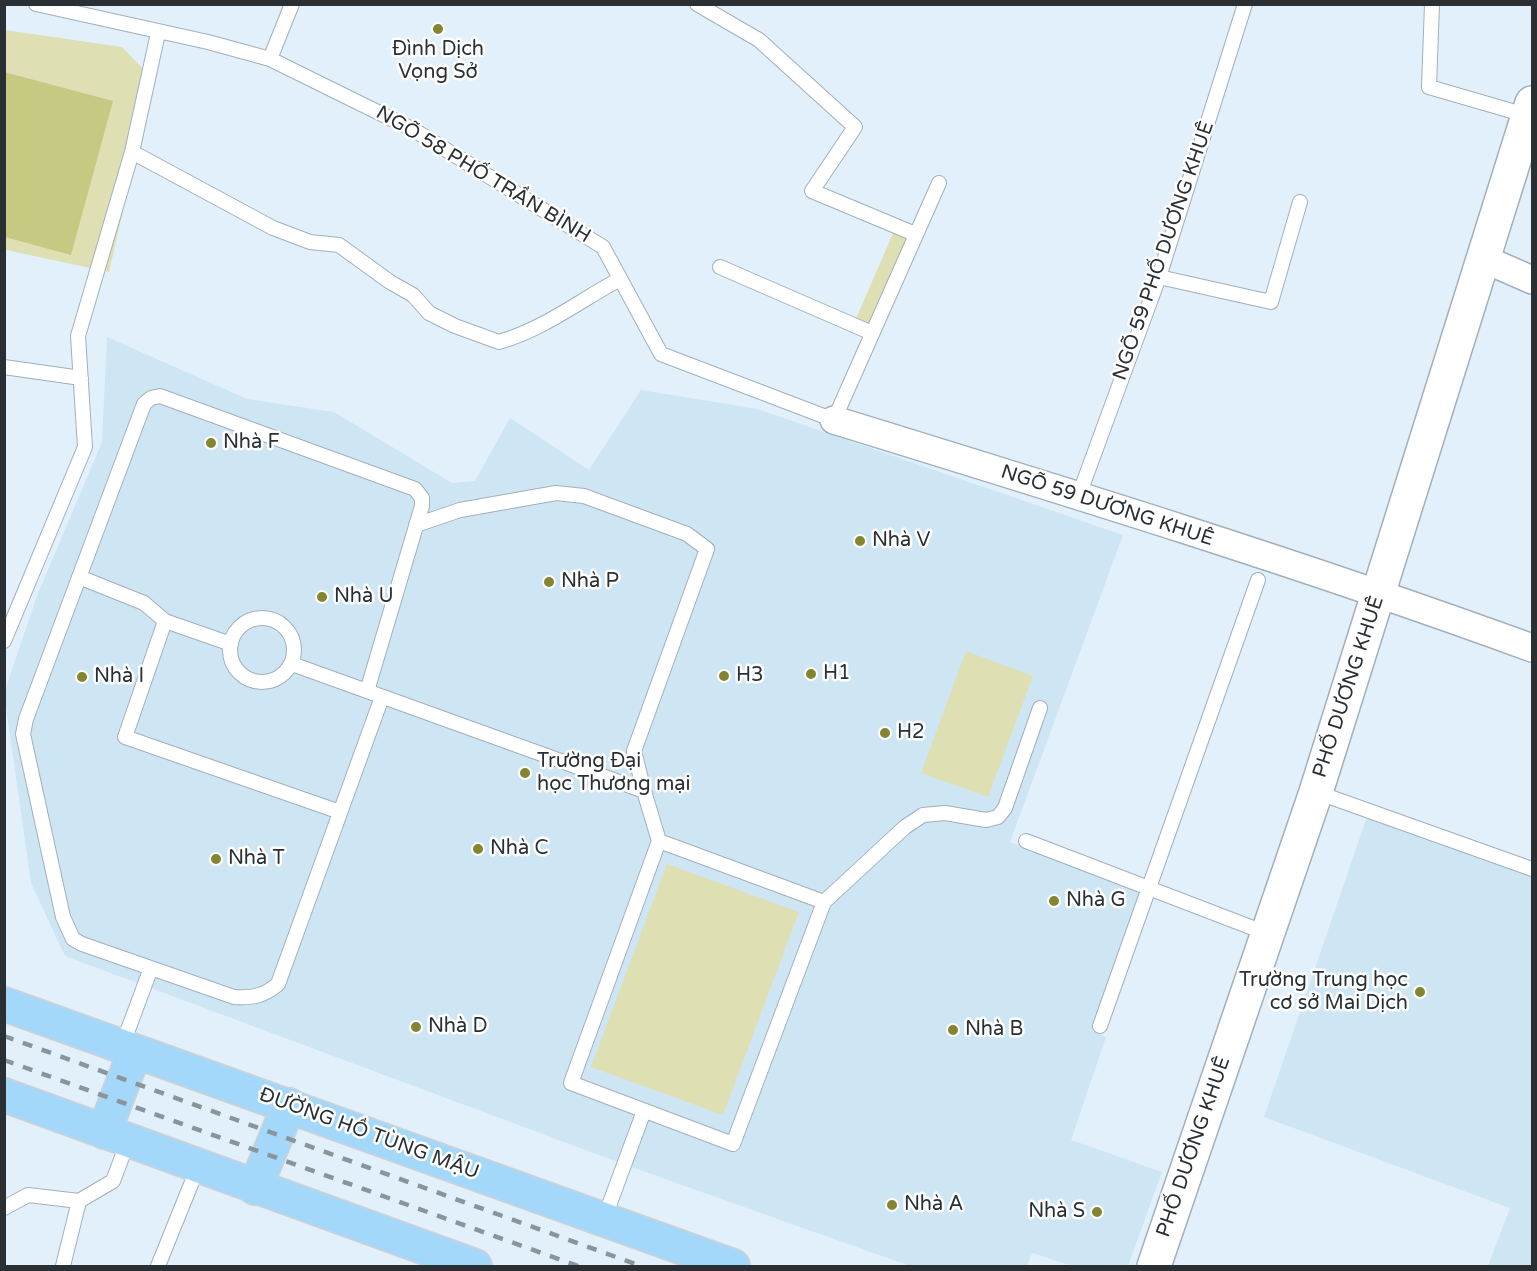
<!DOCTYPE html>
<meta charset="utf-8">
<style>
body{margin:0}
#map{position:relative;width:1537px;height:1271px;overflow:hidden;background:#e1f0fb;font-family:"Varela Round",sans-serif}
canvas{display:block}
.frame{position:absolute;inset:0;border:6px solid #292f33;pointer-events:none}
</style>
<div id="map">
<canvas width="1537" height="1271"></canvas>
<div class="frame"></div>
</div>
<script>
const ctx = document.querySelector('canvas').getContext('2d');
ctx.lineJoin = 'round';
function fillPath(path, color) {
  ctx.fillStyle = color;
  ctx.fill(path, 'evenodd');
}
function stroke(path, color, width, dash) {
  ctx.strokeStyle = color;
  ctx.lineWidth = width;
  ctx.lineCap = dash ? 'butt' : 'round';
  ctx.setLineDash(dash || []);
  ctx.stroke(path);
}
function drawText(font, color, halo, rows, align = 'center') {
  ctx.font = font + ' "Varela Round",sans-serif';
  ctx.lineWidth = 5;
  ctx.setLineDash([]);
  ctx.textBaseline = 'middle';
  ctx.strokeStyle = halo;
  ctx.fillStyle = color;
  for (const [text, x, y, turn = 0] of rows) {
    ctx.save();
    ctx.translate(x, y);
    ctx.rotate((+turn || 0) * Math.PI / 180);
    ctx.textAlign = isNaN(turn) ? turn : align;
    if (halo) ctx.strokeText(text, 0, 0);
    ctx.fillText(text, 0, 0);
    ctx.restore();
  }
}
fillPath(new Path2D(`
 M107,337L247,399L334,412L452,483L475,481L510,418L589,470L641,390L757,409L1123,535L1010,842L1145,892L1092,1031L1106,1037L1071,1140L1162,1172L1128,1266H1072L1032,1253L1027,1266H910L623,1164L65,956L31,883L4,693L37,596L102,442Z
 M1369,811L1532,867V1266H1488L1510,1208L1264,1117Z`), '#cee5f4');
fillPath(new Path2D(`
 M5,30L122,47L153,79L109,272L6,250L5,256Z
 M894,231L910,238L870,328L855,321Z
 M966,651L1033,676L988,797L921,773Z
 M667,864L799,912L723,1115L591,1067Z`), '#dee0b3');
fillPath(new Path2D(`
 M4,72L113,101L71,255L5,237Z`), '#c6c981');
const service = new Path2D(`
 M36,4L208,42L270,59L414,130L603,247L661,354L834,420L939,183
 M697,4L759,40L855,127L812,191L915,234
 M1432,4L1429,87L1529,116
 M270,59L292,4
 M132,152L273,228L310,242L339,245L390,282L413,295L429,313L455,326L499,342C544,329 579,301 620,279
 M720,267L872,333
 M1159,277L1271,302L1300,202
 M4,367L81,378
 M1079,495L1159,277L1245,4
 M416,525L460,510L556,493L584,496L687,534L707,549L634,751L644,791
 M79,577L144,603L165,621L231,644
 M230 650a32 32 0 1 1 64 0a32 32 0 1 1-64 0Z
 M165,621L125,737L340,812
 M4,641L85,447L78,336L132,152L158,33
 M292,664L644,791L659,841L571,1083L733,1144L824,902L905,827L923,815L945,813L986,820L998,817L1005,808L1040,708
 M367,691L422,506V498L415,489L160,396L151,398L144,404L26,719L23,734L63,917L73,939L82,944L234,997C253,998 264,996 278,984L382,697
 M1316,792L1532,869
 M659,841L824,902
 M1026,841L1266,933
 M1100,1026L1258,580
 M122,1046L151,968
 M4,1208L28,1195L79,1201L113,1181L128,1141
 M604,1219L644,1111
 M63,1266L79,1201
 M158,1266L198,1167`);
const minor = new Path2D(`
 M1484,259L1532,280
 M834,420C1068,492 1302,564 1532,648`);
const tertiary = new Path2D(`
 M1154,1266L1316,792L1532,103`);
const trunk = new Path2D(`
 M4,1004L733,1266
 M4,1095L475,1266
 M104,1132L135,1051
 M255,1188L289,1105`);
stroke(service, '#a1b0ba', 16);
stroke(minor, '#a1b0ba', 30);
stroke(tertiary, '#a1b0ba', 36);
stroke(trunk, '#d0d1d2', 36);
stroke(service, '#fff', 14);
stroke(minor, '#fff', 27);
stroke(tertiary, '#fff', 33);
stroke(trunk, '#a3d8fa', 33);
stroke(new Path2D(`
 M4,1036L641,1266
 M4,1060L578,1266`), '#89949b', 4.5, [10, 10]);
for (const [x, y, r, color] of [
 [438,29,6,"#84852f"],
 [211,443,6,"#84852f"],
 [860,541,6,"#84852f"],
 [549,582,6,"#84852f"],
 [322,597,6,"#84852f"],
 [811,674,6,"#84852f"],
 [724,676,6,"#84852f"],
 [82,677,6,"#84852f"],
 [885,733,6,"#84852f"],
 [525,773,6,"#84852f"],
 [478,849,6,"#84852f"],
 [216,859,6,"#84852f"],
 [1054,901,6,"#84852f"],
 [1420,992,6,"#84852f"],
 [416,1027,6,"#84852f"],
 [953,1030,6,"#84852f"],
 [892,1205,6,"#84852f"],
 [1097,1212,6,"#84852f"]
]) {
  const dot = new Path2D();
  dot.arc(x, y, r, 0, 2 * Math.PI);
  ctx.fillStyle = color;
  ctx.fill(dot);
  stroke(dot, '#fff', 2);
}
drawText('20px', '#292f33', '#fff', [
 ["Đình Dịch",438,50,"center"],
 ["Vọng Sở",438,73,"center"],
 ["Nhà F",223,443],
 ["Nhà V",872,541],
 ["Nhà P",561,582],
 ["Nhà U",334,597],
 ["H1",823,674],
 ["H3",736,676],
 ["Nhà I",94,677],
 ["H2",897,733],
 ["Trường Đại",537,762],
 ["học Thương mại",537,785],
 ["Nhà C",490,849],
 ["Nhà T",228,859],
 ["Nhà G",1066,901],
 ["Trường Trung học",1408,981,"right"],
 ["cơ sở Mai Dịch",1408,1004,"right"],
 ["Nhà D",428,1027],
 ["Nhà B",965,1030],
 ["Nhà A",904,1205],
 ["Nhà S",1085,1212,"right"]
], 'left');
drawText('20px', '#292f33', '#fff', [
 ["NGÕ 58 PHỐ TRẦN BÌNH",483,175,31],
 ["NGÕ 59 PHỐ DƯƠNG KHUÊ",1164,251,-71],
 ["NGÕ 59 DƯƠNG KHUÊ",1107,506,18],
 ["PHỐ DƯƠNG KHUÊ",1349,687,-72],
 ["ĐƯỜNG HỒ TÙNG MẬU",369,1134,20],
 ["PHỐ DƯƠNG KHUÊ",1194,1147,-71]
]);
</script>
